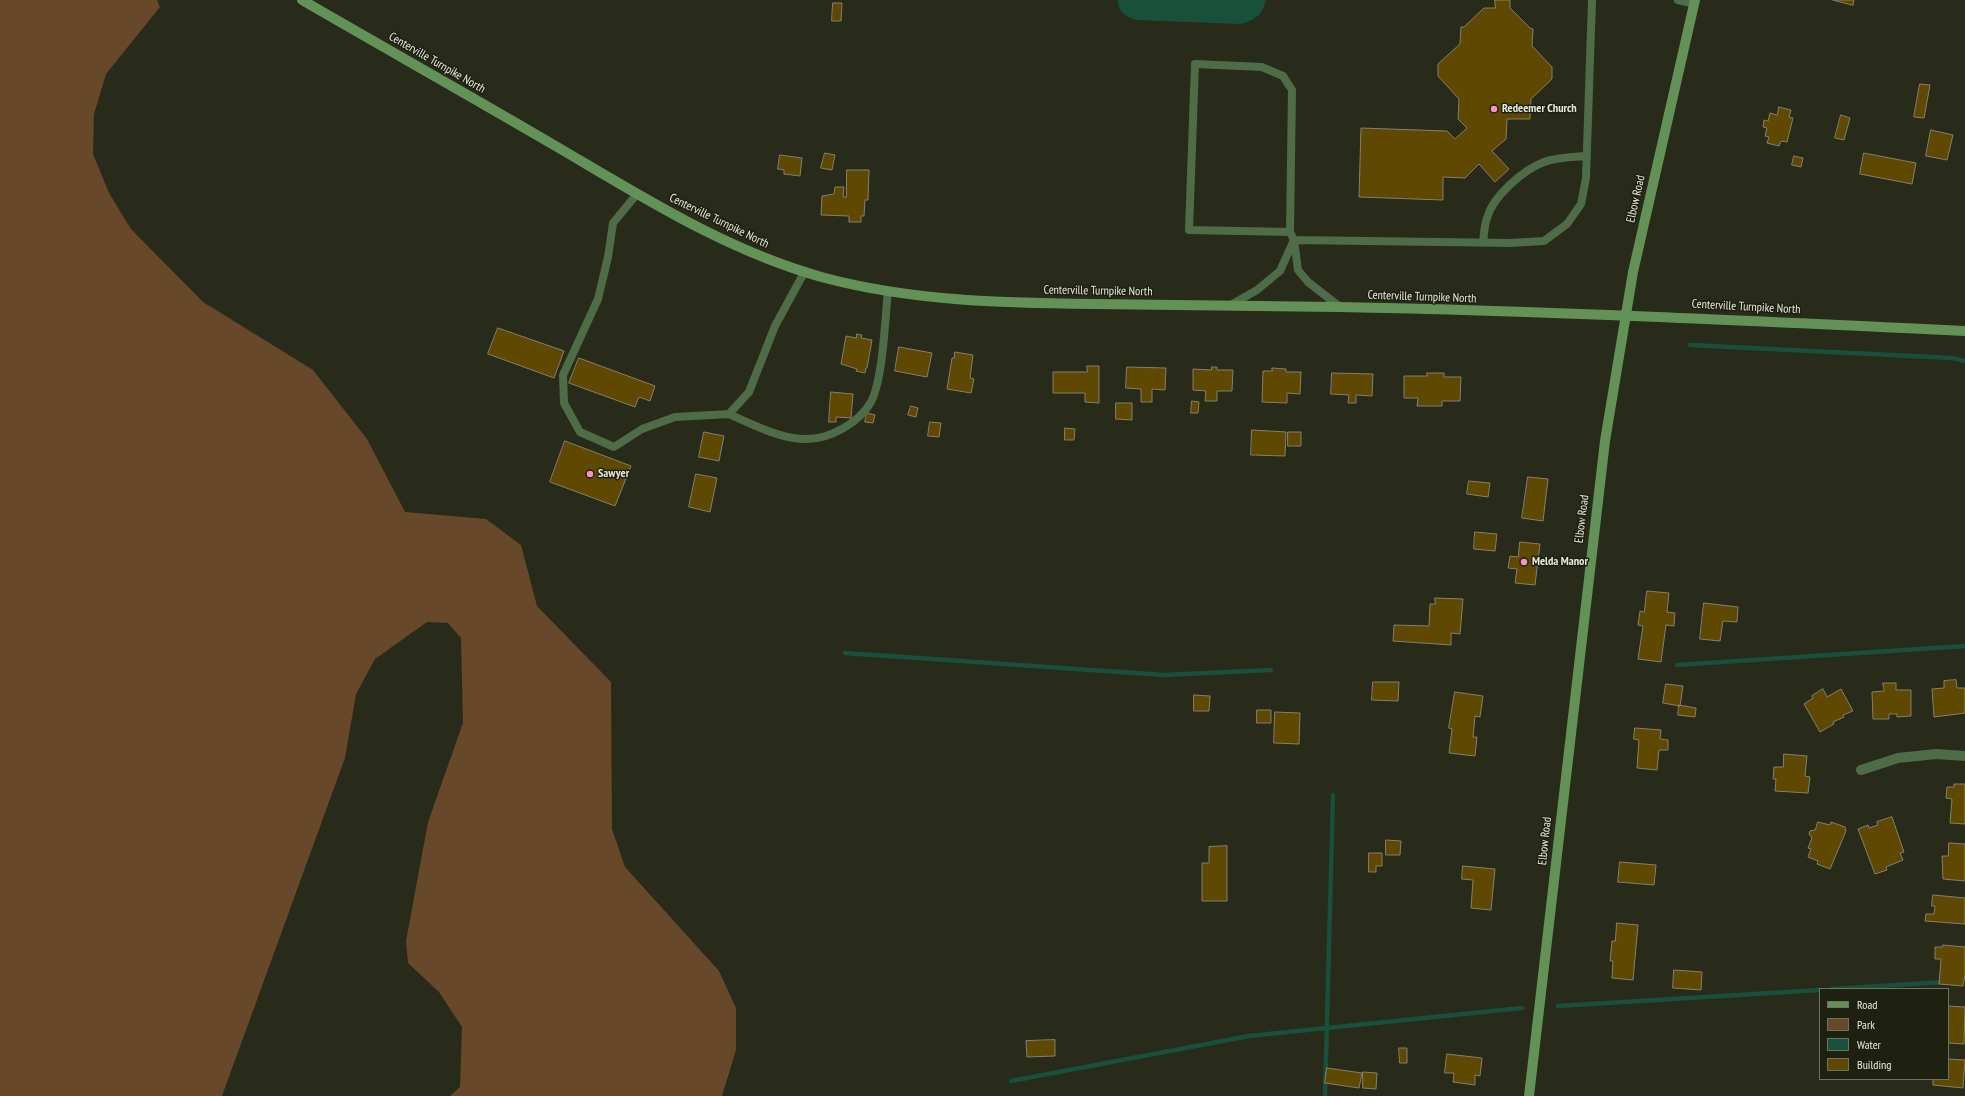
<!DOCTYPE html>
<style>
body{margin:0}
#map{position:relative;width:1965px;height:1096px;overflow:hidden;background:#282a1a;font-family:"PT Sans Narrow",sans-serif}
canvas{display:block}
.legend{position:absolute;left:1819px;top:988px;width:130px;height:92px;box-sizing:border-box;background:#1f2110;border:1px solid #6f7162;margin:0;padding:5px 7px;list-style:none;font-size:12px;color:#e7e9de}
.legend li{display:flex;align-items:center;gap:8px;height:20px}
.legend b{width:20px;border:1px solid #6f7162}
</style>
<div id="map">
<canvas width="1965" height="1096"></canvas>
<ul class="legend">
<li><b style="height:5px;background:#639259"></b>Road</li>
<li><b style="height:11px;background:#68482a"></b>Park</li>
<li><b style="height:11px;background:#18503c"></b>Water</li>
<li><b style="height:11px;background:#5f4902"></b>Building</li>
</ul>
</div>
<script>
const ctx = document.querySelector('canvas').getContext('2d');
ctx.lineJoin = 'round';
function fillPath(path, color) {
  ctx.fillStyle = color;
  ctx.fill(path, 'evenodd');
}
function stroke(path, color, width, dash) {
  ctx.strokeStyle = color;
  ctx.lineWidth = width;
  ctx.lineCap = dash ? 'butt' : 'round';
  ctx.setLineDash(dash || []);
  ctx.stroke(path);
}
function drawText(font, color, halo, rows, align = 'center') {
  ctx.font = font + ' "PT Sans Narrow",sans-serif';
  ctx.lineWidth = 3;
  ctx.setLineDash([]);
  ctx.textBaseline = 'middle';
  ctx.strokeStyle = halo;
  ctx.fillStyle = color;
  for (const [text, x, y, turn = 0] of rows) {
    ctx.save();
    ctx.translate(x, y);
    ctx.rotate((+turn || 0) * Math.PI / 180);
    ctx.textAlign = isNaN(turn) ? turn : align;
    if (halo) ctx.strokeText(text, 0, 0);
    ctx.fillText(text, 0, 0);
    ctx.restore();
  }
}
fillPath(new Path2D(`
 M0,0H157L160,7L106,74L94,114L93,154L109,193L131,229L203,302L313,370L367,439L405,512L486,519L521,545L537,606L611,682L612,829L625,867L719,971L736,1008V1050L722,1096H450L460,1087L462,1027L439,992L408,963L406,941L428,822L463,723L461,638L448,623L427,622L375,659L356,694L345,758L222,1096H0Z`), '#68482a');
fillPath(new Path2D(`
 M1118,0H1266C1263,15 1254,21 1240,24L1137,20C1126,17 1118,13 1118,0Z`), '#18503c');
stroke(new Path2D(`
 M1690,345L1952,358L1965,361
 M845,653L1164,675L1271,670
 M1677,665L1965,646
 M1832,989L1945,982
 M1558,1006L1820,990
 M1011,1081L1249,1036L1522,1008
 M1325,1096L1333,795`), '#18503c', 4.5);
const building = new Path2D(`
 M1495,0H1510V8L1530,28L1533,29L1532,46L1552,67V79L1531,99L1530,119H1507L1506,139L1492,151L1509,169L1495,182L1479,164L1465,178L1443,177V200L1359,197L1361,128L1447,131L1455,139L1467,128L1458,119L1459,99L1438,76V64L1460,44L1461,27H1464L1484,8H1495Z
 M1833,0H1854L1853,5Z
 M833,3H842L841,21H832Z
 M1920,84L1930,85L1924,118L1914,117Z
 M1779,107L1791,110L1789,117L1793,118L1787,142L1781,141L1779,146L1767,143L1769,137L1765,136L1767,128L1763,127L1764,120L1768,121L1770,113L1777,115Z
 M1841,115L1850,118L1844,140L1835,138Z
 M1931,130L1953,135L1947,160L1926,156Z
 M825,153L835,155L832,170L821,168Z
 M1864,153L1916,163L1912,184L1860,174Z
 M780,155L802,158L800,176L784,174V170L778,169Z
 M1794,156L1803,158L1801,167L1792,165Z
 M847,170H869L868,200H865L864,216H861V222H849V216L821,215L822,196L834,194L835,187H844L843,197H846Z
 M498,328L564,351L554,378L488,354Z
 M857,334L862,335L861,338L872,340L867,368H866L865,373L856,371L857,369L841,364L846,336L856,338Z
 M899,347L932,353L927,377L895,371Z
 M955,352L973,355L970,378L974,379L971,393L947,389L952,358H954Z
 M579,358L655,386L650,401L639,397L635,407L569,383Z
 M1087,366H1099V403L1085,402V393H1053V372H1087Z
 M1127,367L1166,368L1165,390L1152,389V402H1141V389L1126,388Z
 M1212,367H1217V370H1233L1232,391H1217V401H1205L1206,391L1193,390V369L1211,370Z
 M1272,368L1286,369V372H1301L1300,394L1287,393V403L1262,402L1263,371H1272Z
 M1332,373L1373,374L1372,396L1356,395V403H1348L1349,395L1331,394Z
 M1427,373H1444V377H1461L1460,401H1442V406H1417L1418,398H1404V376H1427Z
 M831,392L853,394L851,418L836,417V422H829Z
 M1192,401L1199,402L1198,413H1191Z
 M1116,403H1132V420L1116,419Z
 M911,406L918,408L916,417L908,415Z
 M867,413L875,415L873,423L865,422Z
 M930,422L941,423L939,437L928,436Z
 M1065,428L1075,429L1074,440H1065Z
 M1252,430L1286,432L1285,456L1251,455Z
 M704,432L724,436L719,461L699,457Z
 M1288,432H1301V446H1288Z
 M565,441L631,466L615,506L550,482Z
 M696,474L717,478L710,512L689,507Z
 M1528,477L1548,479L1543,521L1522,518Z
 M1469,481L1490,483L1488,497L1467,494Z
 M1475,532L1497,534L1495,551L1474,549Z
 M1520,542L1540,544L1535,585L1515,583L1517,569L1508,568L1510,556L1518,557Z
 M1647,591L1669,593L1667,612L1675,613L1674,626L1666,625L1661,662L1638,659L1643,626L1638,625L1640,611L1644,612Z
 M1435,598L1463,599L1460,634L1451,633V645L1393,641L1394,625L1429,626L1430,604H1435Z
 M1704,603L1738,607L1737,622L1723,621L1720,641L1700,639Z
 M1956,680L1957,688H1965V713L1934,717L1932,689L1944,688V681Z
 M1373,682H1399L1398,701L1372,700Z
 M1883,683H1896V690H1911V716L1897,717V714H1889V719H1873L1872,692L1884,691Z
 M1666,684L1683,686L1680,706L1663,703Z
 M1823,689L1827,697L1841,689L1853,711L1843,715L1844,717L1833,722L1834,724L1820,732L1804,704L1813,698L1812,696Z
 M1455,692L1483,696L1480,717L1475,716L1473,737H1477L1475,756L1449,753L1452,729L1449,728Z
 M1194,695L1210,696L1209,711H1194Z
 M1679,705L1696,708L1695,717L1678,715Z
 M1257,710H1271V723H1257Z
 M1275,712L1300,713L1299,744L1274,743Z
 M1635,728L1661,730L1660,739L1668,740V750H1659L1657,770L1637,768L1639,740L1634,739Z
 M1784,754L1807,756L1805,776L1810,777L1808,793L1775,791L1776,779H1773L1774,767H1783Z
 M1954,784H1965V824L1950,823L1952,799L1946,798L1947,787H1954Z
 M1892,817L1904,852L1900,853L1903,860L1886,867L1887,870L1875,874L1858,829L1868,825L1869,828L1878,825L1877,822Z
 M1818,822L1830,825L1831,822L1845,827L1846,831L1830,869L1817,864L1818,861L1808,857L1811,849L1808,848L1812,838L1809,834L1810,831L1815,830Z
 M1386,840L1401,841L1400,855H1386Z
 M1949,843L1965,844V881L1943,879L1942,856H1948Z
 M1227,846V901H1202V863H1209V847Z
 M1369,853H1382V866H1376V872H1369Z
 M1620,862L1656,865L1654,885L1618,882Z
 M1463,866L1495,869L1491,910L1471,908L1473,880L1462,879Z
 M1933,895L1965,898V924L1925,921L1926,914H1934L1935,906H1932Z
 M1617,923L1638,925L1633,980L1612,978L1613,961H1610L1612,941H1615Z
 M1943,945L1965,947V975L1963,986L1939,984L1941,959H1935V947H1942Z
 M1674,970L1702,972L1701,990L1673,988Z
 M1948,1006L1965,1007L1964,1044L1948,1043Z
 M1055,1040V1056L1027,1057L1026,1041Z
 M1399,1048H1407V1063H1400Z
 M1447,1054L1482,1058L1480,1076L1475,1075V1085L1453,1082L1454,1073H1445Z
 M1948,1059L1965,1060L1963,1088L1933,1085V1079H1948Z
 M1327,1068L1362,1073L1359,1088L1325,1083Z
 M1363,1072L1377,1073L1376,1089L1363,1088Z`);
fillPath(building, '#5f4902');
stroke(building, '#877f6d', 1);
stroke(new Path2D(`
 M1678,0L1695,4
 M1195,64L1262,67L1283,76L1292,90L1290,232L1189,230Z
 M637,194L613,223L608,257L598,299L563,375L564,403L580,432L614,447L642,429L675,417L729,414L749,392L775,326L805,271
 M1290,232L1294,240L1511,243L1544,241L1567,224L1581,204L1586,178L1592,0
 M1483,243C1484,235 1484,226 1487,218C1493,196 1523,170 1544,162C1557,157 1572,157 1586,156
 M1229,306L1257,290L1280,271L1294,240L1298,270L1308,282L1340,307
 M729,414C751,424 781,439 804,439C829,440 859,423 871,402C883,379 885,319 888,291`), '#4f6c49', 8);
stroke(new Path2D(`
 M1861,770L1898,758L1936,754L1965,756`), '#4f6c49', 10);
stroke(new Path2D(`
 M302,0C388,50 474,98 559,148C644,198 729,252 825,278C912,301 1003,303 1093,304C1175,305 1256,306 1338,307C1547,311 1756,321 1965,331
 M1529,1096L1605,441L1633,272L1695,0`), '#639259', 10);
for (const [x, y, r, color] of [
 [1494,109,4,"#f890cc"],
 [590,474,4,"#f890cc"],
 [1524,562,4,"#f890cc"]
]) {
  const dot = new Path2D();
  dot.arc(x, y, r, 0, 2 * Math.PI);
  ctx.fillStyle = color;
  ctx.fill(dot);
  stroke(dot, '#1f2110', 1.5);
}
drawText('12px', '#e7e9de', '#1f2110', [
 ["Centerville Turnpike North",437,63,30],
 ["Elbow Road",1636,199,-77],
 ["Centerville Turnpike North",719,221,26],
 ["Centerville Turnpike North",1098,291,1],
 ["Centerville Turnpike North",1422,297,2],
 ["Centerville Turnpike North",1746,307,3],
 ["Elbow Road",1582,519,-83],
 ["Elbow Road",1545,841,-84]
]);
drawText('bold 12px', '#e7e9de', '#1f2110', [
 ["Redeemer Church",1502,109],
 ["Sawyer",598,474],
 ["Melda Manor",1532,562]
], 'left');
</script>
